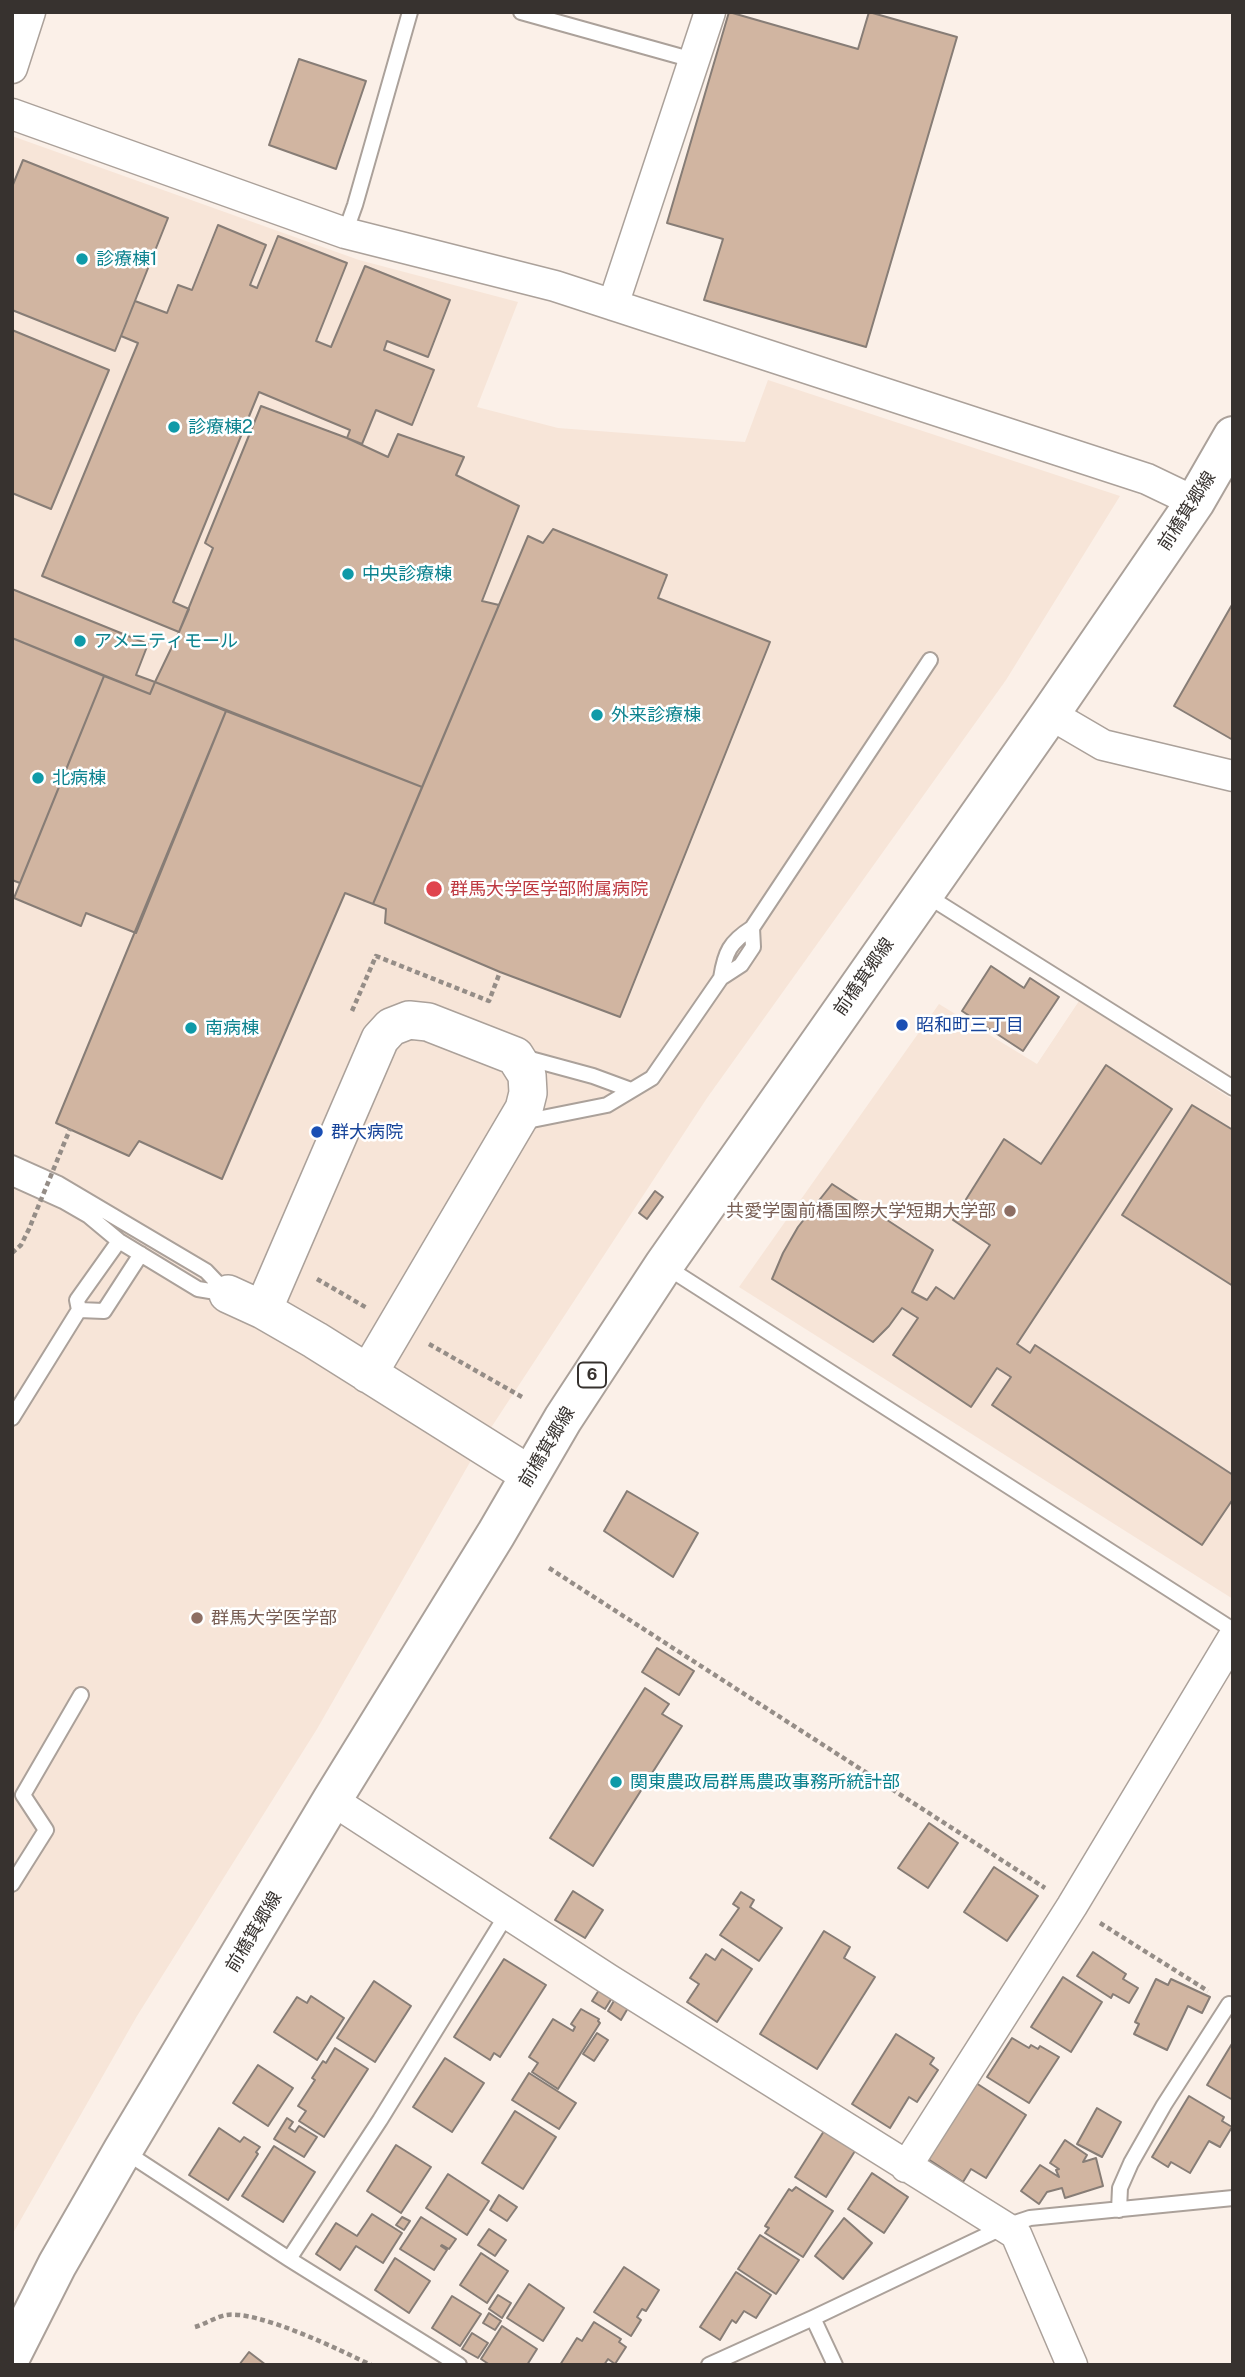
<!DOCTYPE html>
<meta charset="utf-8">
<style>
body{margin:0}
#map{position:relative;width:1245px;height:2377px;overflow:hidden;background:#fbf0e8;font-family:"Public Sans",sans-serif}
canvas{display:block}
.frame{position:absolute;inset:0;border:14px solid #37322f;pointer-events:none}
</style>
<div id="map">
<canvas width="1245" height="2377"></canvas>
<div class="frame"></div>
</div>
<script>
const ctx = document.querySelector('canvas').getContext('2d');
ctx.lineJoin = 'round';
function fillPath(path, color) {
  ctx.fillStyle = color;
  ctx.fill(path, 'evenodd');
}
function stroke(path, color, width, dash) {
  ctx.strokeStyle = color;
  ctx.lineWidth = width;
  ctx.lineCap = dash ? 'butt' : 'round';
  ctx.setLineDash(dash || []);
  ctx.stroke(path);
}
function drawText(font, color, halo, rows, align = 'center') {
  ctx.font = font + ' "Public Sans","Noto Sans JP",sans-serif';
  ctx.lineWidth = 5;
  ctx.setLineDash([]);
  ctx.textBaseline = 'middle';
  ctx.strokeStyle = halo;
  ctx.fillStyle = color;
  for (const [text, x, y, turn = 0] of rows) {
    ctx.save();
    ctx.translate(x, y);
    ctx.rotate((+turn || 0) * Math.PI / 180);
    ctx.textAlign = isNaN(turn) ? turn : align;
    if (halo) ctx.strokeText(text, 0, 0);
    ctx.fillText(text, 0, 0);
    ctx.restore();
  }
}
fillPath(new Path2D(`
 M12,136L359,260L518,302L477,407L558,428L745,442L768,380L1120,496L1006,680L707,1098L481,1443L317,1729L137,2016L12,2235Z
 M1079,1001L1233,1100V1599L739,1287L939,1004L1037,1064Z`), '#f7e5d8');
const building = new Path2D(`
 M729,12L858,49L869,12L957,37L866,347L704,300L723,239L667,223Z
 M299,59L366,81L336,169L269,145Z
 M23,160L168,218L115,351L12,310V187Z
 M218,225L266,245L250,285L257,288L278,236L347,263L316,341L331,347L365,266L450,300L428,357L387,341L384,350L434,370L412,425L376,410L362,444L347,438L350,430L259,392L173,602L189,609L179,632L42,576L138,343L121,336L135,301L167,313L178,285L192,290Z
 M12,330L109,370L51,509L12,493Z
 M261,406L347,438L388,457L398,434L464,457L456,475L519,506L482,601L499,605L422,787L155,682L179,632L213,548L205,543Z
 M553,529L667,575L658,598L770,642L620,1017L500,972L385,923L386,909L373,904L528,536L543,543Z
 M12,589L148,644L136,675L155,682L150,694L12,638Z
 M1233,603V740L1174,706Z
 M12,638L104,676L20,883L12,880Z
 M104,676L150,694L155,682L226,711L136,933L86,913L81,926L14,898Z
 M226,711L422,787L373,904L345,893L222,1179L139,1141L129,1156L56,1123Z
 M991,966L1024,988L1030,978L1059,997L1023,1051L962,1011Z
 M1106,1065L1172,1109L1017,1344L1030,1353L1035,1345L1233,1475V1499L1202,1545L992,1405L1011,1377L997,1368L971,1407L893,1355L918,1318L902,1308L889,1326L873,1342L772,1279L783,1253L798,1227L832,1184L933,1250L912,1292L927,1300L936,1287L954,1299L990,1245L953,1220L1004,1139L1041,1164Z
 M1192,1105L1233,1130V1286L1122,1215Z
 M655,1191L663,1197L647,1219L639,1213Z
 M627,1491L698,1533L673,1577L604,1531Z
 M657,1648L694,1671L679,1695L642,1672Z
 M645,1688L669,1704L662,1714L682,1726L593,1866L550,1838Z
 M929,1823L958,1843L928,1888L898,1868Z
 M994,1867L1038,1896L1007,1941L964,1912Z
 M573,1891L603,1910L585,1938L555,1920Z
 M741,1892L754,1900L750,1907L782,1928L759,1961L720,1935L739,1908L733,1904Z
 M824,1931L850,1947L844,1958L875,1977L817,2069L760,2034Z
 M722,1949L752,1969L717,2022L687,2002L699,1984L690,1978L706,1954L715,1960Z
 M1093,1952L1126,1974L1123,1979L1138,1988L1129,2003L1113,1994L1111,1998L1077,1976Z
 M504,1959L546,1985L500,2057L494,2053L490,2060L454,2037Z
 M1063,1977L1102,2002L1071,2052L1031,2027Z
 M1156,1979L1168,1985L1171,1979L1210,1997L1202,2013L1188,2006L1167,2050L1134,2034L1139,2024L1135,2022Z
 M374,1981L411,2006L375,2062L337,2038Z
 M599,1990L612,1998L605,2009L592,2001Z
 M311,1996L344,2018L317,2060L274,2032L297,1997L307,2003Z
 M615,1999L628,2008L621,2020L608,2011Z
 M581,2009L599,2019L598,2021L600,2023L558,2089L532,2072L538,2063L529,2057L553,2019L573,2031L575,2027L571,2024Z
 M597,2033L608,2040L594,2061L583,2054Z
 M896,2034L934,2058L930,2064L938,2070L917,2102L909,2097L890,2128L852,2104Z
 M1012,2038L1029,2048L1031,2045L1038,2049L1040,2046L1059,2057L1029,2103L987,2077Z
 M1233,2042V2100L1207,2085Z
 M335,2048L368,2069L324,2137L299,2121L306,2111L298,2106L315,2080L312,2078L323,2061L326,2063Z
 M445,2058L484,2083L452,2132L413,2107Z
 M258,2065L293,2088L268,2126L233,2103Z
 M529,2073L576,2103L559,2129L512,2100Z
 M976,2083L1026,2115L986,2178L971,2169L963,2182L928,2159Z
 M1189,2096L1224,2117L1222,2121L1232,2127L1220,2147L1209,2141L1190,2173L1171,2162L1168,2167L1152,2157Z
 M1097,2108L1121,2122L1102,2157L1077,2144Z
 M515,2111L556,2137L523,2189L482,2163Z
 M287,2118L293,2122L289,2128L295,2132L299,2126L317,2137L304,2157L274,2139Z
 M219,2128L240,2142L244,2137L260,2147L256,2152L258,2154L228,2200L189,2175Z
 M824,2131L855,2151L826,2197L795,2177Z
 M1065,2140L1087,2155L1083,2162L1096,2158L1103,2186L1065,2198L1062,2188L1047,2192L1039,2204L1021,2191L1040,2165L1059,2177L1056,2170L1059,2169L1050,2163Z
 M396,2145L431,2167L401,2213L367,2191Z
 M274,2146L315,2172L283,2222L242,2196Z
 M872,2173L908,2197L884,2233L848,2209Z
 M448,2174L489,2201L467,2235L426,2208Z
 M796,2187L833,2211L803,2257L765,2233L769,2228L765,2226L789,2189L792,2191Z
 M499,2195L517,2207L507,2221L490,2210Z
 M372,2214L402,2233L383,2263L356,2246L340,2270L316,2254L336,2223L357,2236Z
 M402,2217L410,2221L404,2230L396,2225Z
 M421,2217L456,2239L449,2249L442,2245L441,2246L447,2250L434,2270L400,2249Z
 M844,2218L872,2243L843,2279L815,2256Z
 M489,2229L506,2240L495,2256L478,2245Z
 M760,2235L799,2260L776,2294L738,2269Z
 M481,2253L508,2271L487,2303L460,2285Z
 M395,2258L430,2281L409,2313L375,2290Z
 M624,2267L659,2290L646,2311L642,2309L637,2317L641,2320L631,2336L594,2312Z
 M736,2272L771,2295L756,2318L744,2311L736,2323L732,2320L720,2340L700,2327Z
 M529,2284L564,2308L543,2341L507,2318Z
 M498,2295L511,2303L502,2318L489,2309Z
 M452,2296L481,2314L460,2346L432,2328Z
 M489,2313L501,2321L495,2330L483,2323Z
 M594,2322L621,2339L619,2342L626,2347L615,2364L608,2359L604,2365H560L577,2338L582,2341Z
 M502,2326L537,2349L527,2365H490L481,2359Z
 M472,2333L488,2343L478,2358L462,2349Z
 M249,2352L266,2365H239Z`);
fillPath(building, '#d1b5a1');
stroke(building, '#877d76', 2);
const service = new Path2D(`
 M521,12L693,60
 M345,233L355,205L410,12
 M926,895L1233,1088
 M721,978C725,952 730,942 752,928L930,660
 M523,1057L593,1076L631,1090
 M522,1126L532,1120L607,1105L652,1078L721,978L741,965L753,947L752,928
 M12,1163L59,1184L206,1271L228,1294
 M12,1178L63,1201L89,1216L119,1241L198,1289L228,1294
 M665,1266L1233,1630
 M79,1310L104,1311L141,1254
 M12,1418L79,1310L77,1300L119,1241
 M12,1884L46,1830L23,1795L81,1695
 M124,2151L289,2259L459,2365
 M1119,2210L1120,2188L1131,2163L1164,2105L1229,2004
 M289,2259L380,2120L507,1914
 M813,2318L835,2365
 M709,2365L813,2318L1006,2226L1030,2218L1233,2198`);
const minor = new Path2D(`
 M12,68L30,12
 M12,114L345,233L555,286L1147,479L1195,502
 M613,305L710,12
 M1050,714L1103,745L1233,776
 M332,1800L608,1979L1016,2234L1072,2365
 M906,2167L1072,1906L1233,1638`);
const tertiary = new Path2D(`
 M228,1294L263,1310L315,1340L530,1475
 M263,1310L380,1039L391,1027L409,1020L428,1022L515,1056L527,1075L528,1093L524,1109L368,1374`);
const primary = new Path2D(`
 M12,2354L57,2265L123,2150L332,1800L496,1534L563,1419L664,1265L1050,714L1195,502L1233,436`);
stroke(service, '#aba19a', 18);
stroke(minor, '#aba19a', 33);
stroke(tertiary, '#aba19a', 40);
stroke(primary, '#aba19a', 42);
stroke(new Path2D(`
 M352,1011L376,956L489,1001L500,972
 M317,1279L367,1308
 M429,1344L522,1397
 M549,1568L1045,1888
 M1100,1923L1208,1991
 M195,2327C205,2324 216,2317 226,2315C258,2310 340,2350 371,2365`), '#958d87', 4.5, [5, 3.5]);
stroke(service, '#fff', 14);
stroke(minor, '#fff', 30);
stroke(tertiary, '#fff', 37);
stroke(primary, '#fff', 38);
stroke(new Path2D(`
 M12,1253L21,1245L29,1229L70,1129`), '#958d87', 4.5, [5, 3.5]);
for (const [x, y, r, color] of [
 [82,259,7,"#0f9aa8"],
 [174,427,7,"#0f9aa8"],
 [348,574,7,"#0f9aa8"],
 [80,641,7,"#0f9aa8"],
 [597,715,7,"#0f9aa8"],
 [38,778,7,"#0f9aa8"],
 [434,889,9,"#e0444e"],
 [902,1025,7,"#1a4fb4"],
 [191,1028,7,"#0f9aa8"],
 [317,1132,7,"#1a4fb4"],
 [1010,1211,7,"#8d6e63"],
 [197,1618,7,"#8d6e63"],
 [616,1782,7,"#0f9aa8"]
]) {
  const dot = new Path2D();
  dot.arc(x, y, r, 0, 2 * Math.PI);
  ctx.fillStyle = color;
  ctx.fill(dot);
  stroke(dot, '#fff', 2.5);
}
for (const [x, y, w] of [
 [592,1375,28]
]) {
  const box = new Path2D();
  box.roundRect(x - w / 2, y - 12.5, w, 25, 5);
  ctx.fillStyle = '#fff';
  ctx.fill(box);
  stroke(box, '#37322f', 2);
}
drawText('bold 16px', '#37322f', null, [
 ["6",592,1375]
]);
drawText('18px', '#0d838f', '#fff', [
 ["診療棟1",96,259],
 ["診療棟2",188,427],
 ["中央診療棟",362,574],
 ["アメニティモール",94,641],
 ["外来診療棟",611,715],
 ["北病棟",52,778],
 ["南病棟",205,1028],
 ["関東農政局群馬農政事務所統計部",630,1782]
], 'left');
drawText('18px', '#37322f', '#fff', [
 ["前橋箕郷線",1187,511,-57],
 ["前橋箕郷線",864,977,-55],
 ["前橋箕郷線",547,1447,-59],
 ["前橋箕郷線",254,1932,-59]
]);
drawText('18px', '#be3a42', '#fff', [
 ["群馬大学医学部附属病院",450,889]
], 'left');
drawText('18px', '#164399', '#fff', [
 ["昭和町三丁目",916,1025],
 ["群大病院",331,1132]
], 'left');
drawText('18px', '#785e54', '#fff', [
 ["共愛学園前橋国際大学短期大学部",996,1211],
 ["群馬大学医学部",211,1618,"left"]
], 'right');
</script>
